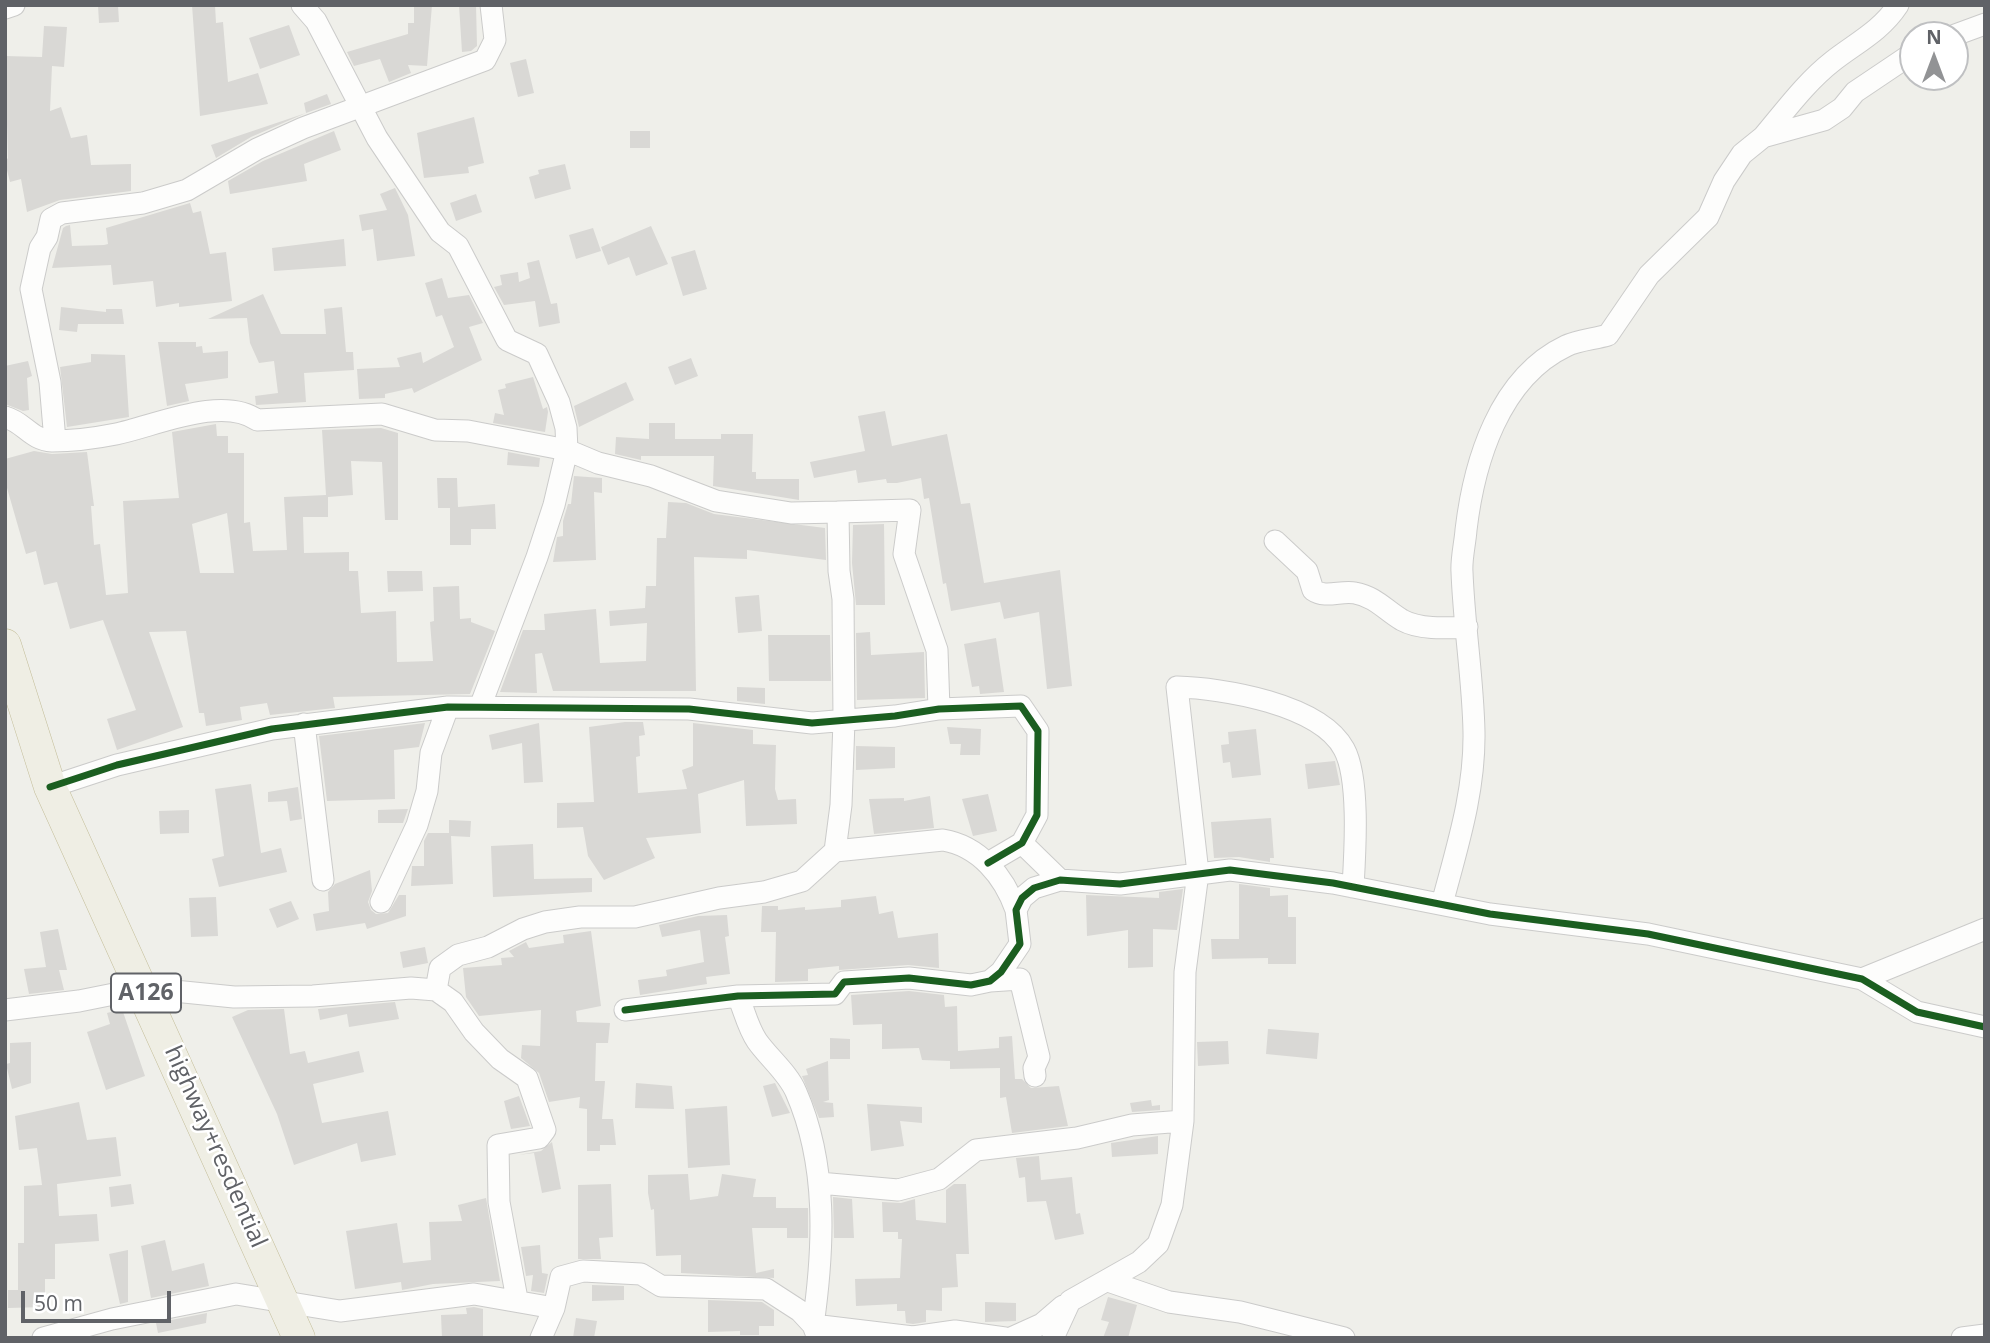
<!DOCTYPE html>
<style>
body{margin:0}
#map{position:relative;width:1990px;height:1343px;overflow:hidden;background:#efefea;font-family:"Open Sans",sans-serif}
canvas{display:block}
.frame{position:absolute;inset:0;border:7px solid #606267;pointer-events:none}
.north{position:absolute;left:1899px;top:21px;width:70px;height:70px;box-sizing:border-box;background:#fff;border:2px solid #bfc0c2;border-radius:50%;rotate:0deg;font-size:19px;font-weight:700;line-height:28px;text-align:center;color:#606267}
.north::after{content:'';display:block;margin:auto;width:24px;height:32px;background:#929395;clip-path:polygon(50% 0,100% 100%,50% 72%,0 100%)}
.scale{position:absolute;left:21px;top:1291px;width:150px;height:32px;box-sizing:border-box;border:4px solid #606267;border-top:0;padding-left:9px;font-size:21px;line-height:24px;white-space:nowrap;color:#606267;-webkit-text-stroke:5px #fff;paint-order:stroke}
</style>
<div id="map">
<canvas width="1990" height="1343"></canvas>
<div class="frame"></div>
<div class="north">N</div>
<div class="scale">50 m</div>
</div>
<script>
const ctx = document.querySelector('canvas').getContext('2d');
ctx.lineJoin = 'round';
function fillPath(path, color) {
  ctx.fillStyle = color;
  ctx.fill(path, 'evenodd');
}
function stroke(path, color, width, dash) {
  ctx.strokeStyle = color;
  ctx.lineWidth = width;
  ctx.lineCap = dash ? 'butt' : 'round';
  ctx.setLineDash(dash || []);
  ctx.stroke(path);
}
function drawText(font, color, halo, rows, align = 'center') {
  ctx.font = font + ' "Open Sans",sans-serif';
  ctx.lineWidth = 5;
  ctx.setLineDash([]);
  ctx.textBaseline = 'middle';
  ctx.strokeStyle = halo;
  ctx.fillStyle = color;
  for (const [text, x, y, turn = 0] of rows) {
    ctx.save();
    ctx.translate(x, y);
    ctx.rotate((+turn || 0) * Math.PI / 180);
    ctx.textAlign = isNaN(turn) ? turn : align;
    if (halo) ctx.strokeText(text, 0, 0);
    ctx.fillText(text, 0, 0);
    ctx.restore();
  }
}
fillPath(new Path2D(`
 M98,5H118L119,22L99,23Z
 M192,5H215L216,23L223,22L228,82L258,73L268,104L200,116Z
 M414,5H432L427,66L408,65L411,73L389,82L380,59L354,66L347,52L408,34V23H414Z
 M459,5H476L477,46L471,51L462,52Z
 M289,25L300,55L260,69L249,38Z
 M44,26L67,27L64,67L52,66L50,111L61,107L71,138L87,135L91,165L131,164V191L60,200L27,212L21,179L10,182L5,162L8,158L5,56L42,57Z
 M526,59L534,93L518,97L510,63Z
 M327,94L331,104L306,113L304,103Z
 M306,113L251,137L216,158L211,145Z
 M474,117L484,163L468,167L469,173L424,178L417,133Z
 M334,131L341,150L304,164L307,181L230,194L228,181L263,161Z
 M630,131H650V148H630Z
 M565,164L571,189L535,199L529,177L539,174L538,170Z
 M395,188L408,215L415,256L377,261L373,229L362,231L359,215L387,210L380,194Z
 M476,194L482,212L456,221L450,203Z
 M190,203L193,213L201,211L210,254L226,252L232,301L179,307V303L156,307L153,281L113,285L111,265L52,268L63,228L66,226L70,225L72,246L104,245L108,244L106,228Z
 M651,226L668,264L636,276L629,257L608,265L601,247Z
 M593,228L601,251L576,259L569,235Z
 M344,239L346,266L274,271L272,248Z
 M695,250L707,289L683,296L671,257Z
 M539,260L551,304L557,303L560,323L539,327L535,301L504,305L494,287L502,285L500,275L518,272L519,282L530,278L527,263Z
 M442,278L448,298L469,295L483,323L469,327L482,360L414,393L412,388L385,394V398L359,399L357,369L400,367L397,358L421,352L423,363L454,347L442,315L436,317L425,283Z
 M263,294L281,334H326L324,309L342,307L346,352H353L354,370L304,373L306,402L256,405L255,396L278,393L274,361L259,363L250,343L247,318L208,319Z
 M61,307L106,312V309H122L124,324H78L77,332L59,330Z
 M158,342H196V347L202,346L203,353L228,351V378L185,384L189,401L167,406Z
 M91,354L125,355L129,417L67,427L60,367L91,362Z
 M691,358L698,376L675,385L668,367Z
 M28,361L32,376L27,378L29,410L23,411L5,404V366Z
 M533,377L543,409L547,407L548,412L545,432L493,423L495,413L504,415L498,390L506,388L505,384Z
 M626,382L634,400L579,427L574,406Z
 M885,411L892,446L947,434L961,504L970,503L984,583L1060,570L1072,686L1047,689L1039,612L1004,619L1000,602L951,611L946,583L943,584L929,498L924,499L921,478L897,483H887L886,479L858,483L856,470L814,478L810,462L865,451L858,416Z
 M649,423H675V439H721V434H753L752,472H756V479H799V500L713,486L714,456H641V460L615,454L616,437L649,439Z
 M216,424L217,436H228V453H244V523L250,522L253,551L287,550L284,497L326,495L322,430L381,428L398,433V520H385L382,462L351,461L353,495L328,497V517H303L304,553L349,552V571H358L361,613L396,611L397,662L433,661L430,622L434,621L433,587L459,586L460,619L471,618V622L495,631L470,694L333,697L335,708L270,715L267,703L240,707L242,720L206,726L204,713H199L186,631L149,632L183,727L117,750L107,719L136,710L103,620L70,629L57,582L44,585L36,551L26,554L5,481V459L34,451L52,454L87,452L94,506H91L94,545L100,544L106,595L128,593L123,501L179,498L172,432ZM227,513L234,573H200L192,524Z
 M508,452L540,458L539,467L507,465Z
 M574,476L602,478V493L594,492L596,560L553,562L557,537L563,536V521L568,504H571Z
 M437,478H457L458,507L495,504L496,529H471V545H450V508H438Z
 M668,502L686,503L714,514L825,528L826,560L747,550V559L694,557L696,691H553L542,653L535,654L537,693L500,692L523,630H545L544,614L596,609L600,663L646,661L647,623L610,626L609,611L645,608L646,586H656L657,538H666Z
 M884,524L885,605H856L852,563L853,525Z
 M387,571H422L423,591L388,592Z
 M759,595L762,631L738,633L735,597Z
 M870,632L871,655L924,652L925,698L857,700L856,633Z
 M768,635H830L831,681H769Z
 M996,638L1004,692L980,694L979,686L972,687L964,644Z
 M737,687L765,688V704L737,701Z
 M625,722H643L645,735L639,736L640,756L636,757L638,793L687,789L682,770L693,766V723L753,730V744L776,745L775,789L778,800L796,799L797,824L746,826L744,780L698,794L701,833L646,838L655,858L604,880L588,856L583,827L557,828V803L594,802L589,727Z
 M425,723L419,747L394,750L395,799L327,801L319,736Z
 M539,723L543,782L524,783L522,743L492,750L489,735Z
 M947,727L981,729L980,755H960L961,744H950Z
 M1256,729L1261,775L1232,778L1230,762L1223,763L1221,745L1229,744L1228,732Z
 M856,746L895,747V768L856,770Z
 M1335,761L1340,785L1308,789L1305,764Z
 M251,784L261,853L281,848L287,872L219,887L212,859L224,856L215,789Z
 M298,787L302,819L290,821L287,801L268,802V792Z
 M988,794L997,831L973,836L962,799Z
 M930,796L934,828L874,834L869,799L904,798V801Z
 M408,809L403,823H378V810Z
 M189,810V833L160,834L159,811Z
 M1271,818L1274,858H1270V862L1239,857L1214,858L1211,822Z
 M449,820L471,821L470,837L451,836L453,884L411,886L412,866H424V841L428,833H449Z
 M533,844L534,879L592,878V892L493,897L491,846Z
 M370,870L372,891L368,902L371,910L376,914L388,913L399,895H406V916L367,929L365,923L316,931L313,914L329,911L328,892L335,884Z
 M1239,884L1270,888V896L1288,895V917H1296V964H1268V958L1212,959L1211,939H1239Z
 M1183,889L1177,930L1153,929V967L1128,968V930L1087,936L1086,895L1159,898V892Z
 M876,896L879,914L893,911L898,938L938,933L939,968L908,965L839,970V966L808,969V981L775,982L776,932H761L762,906H778V910L805,907V910L841,907V900Z
 M216,897L218,936L191,937L189,898Z
 M291,901L299,919L277,928L269,909Z
 M727,915L729,936L725,937L730,974L706,977L707,984L640,995L638,980L667,976L666,970L704,962L700,930L662,937L659,925L698,916Z
 M58,929L67,970H59L64,990L29,994L24,969L46,967L40,932Z
 M591,931L601,1006L576,1011L577,1022L610,1023L608,1043H596L595,1081H605L602,1119H613L616,1145H600V1151H587V1109L579,1108L580,1097L549,1102L539,1073L521,1058L522,1045L540,1046L541,1010L479,1016L466,997L463,968L502,965L501,958L514,957L509,951L526,942L529,948L564,943L563,935Z
 M425,947L428,963L403,968L400,952Z
 M909,991L944,995L945,1007L957,1006L958,1051L999,1048V1037L1012,1036L1015,1079H1022L1031,1088L1059,1086L1068,1126L1012,1133L1006,1097L1000,1098V1068L950,1069V1061L922,1060L919,1048L882,1049V1024L853,1025L851,995Z
 M395,1002L399,1019L349,1027L347,1014L320,1020L318,1009Z
 M122,1009L145,1076L106,1090L87,1032L110,1024L107,1013Z
 M284,1009L290,1054L305,1051L308,1063L359,1051L364,1072L313,1084L322,1123L388,1111L396,1155L361,1162L357,1143L294,1165L277,1114L232,1017L248,1010Z
 M1268,1029L1319,1033L1317,1059L1266,1054Z
 M830,1038L850,1039V1059H830Z
 M1228,1041L1229,1064L1198,1066L1197,1042Z
 M31,1042V1083L12,1089L6,1064L10,1063V1043Z
 M828,1061L829,1100L823,1102L833,1103L834,1117L819,1118L802,1076L808,1075L806,1069Z
 M636,1083L672,1086L674,1109L635,1108Z
 M775,1083L790,1113L772,1117L763,1086Z
 M519,1096L530,1126L511,1129L504,1101Z
 M1151,1100L1152,1106L1160,1105V1110L1132,1112L1130,1103Z
 M79,1102L87,1140L116,1137L121,1176L57,1184L59,1216L97,1214L99,1241L55,1244V1279H45V1307L8,1308V1290H18V1243H24V1186L42,1185L37,1148L19,1150L15,1116Z
 M867,1104L922,1107V1123L900,1121L904,1146L871,1151Z
 M727,1106L730,1165L688,1168L685,1109Z
 M1158,1136V1154L1112,1157L1111,1143Z
 M552,1142L561,1189L542,1193L534,1153L518,1155L541,1151Z
 M1039,1156L1041,1180L1072,1177L1076,1214L1080,1213L1084,1234L1055,1240L1046,1201L1027,1202L1025,1177L1019,1178L1016,1158Z
 M688,1174L690,1200L718,1196L722,1174L756,1179L753,1197H776V1208H808V1238H787V1228H752L756,1273L774,1269V1278L681,1273V1255L656,1256L654,1209L651,1210L648,1193V1175Z
 M131,1184L134,1204L111,1207L109,1187Z
 M611,1184L613,1237L599,1238L601,1259H578V1185Z
 M954,1184H966L969,1254H956L958,1287L942,1288V1311L926,1310V1322L913,1324L906,1323L905,1311H897V1304L856,1306L855,1279L900,1278L902,1239H898V1232H883L882,1202L901,1203L915,1199L916,1220L946,1223V1190Z
 M833,1197L852,1199L854,1238H834Z
 M486,1198L500,1281L433,1284L402,1290L401,1282L355,1289L346,1231L397,1223L403,1263L431,1260L429,1222L462,1221L458,1205Z
 M165,1240L172,1271L204,1263L209,1286L151,1298L141,1246Z
 M540,1245L542,1273L548,1274L544,1293L531,1291L533,1275L526,1276L521,1247Z
 M128,1250V1302L120,1304L109,1254Z
 M592,1285L624,1286V1300L592,1301Z
 M1108,1297L1137,1305L1128,1338H1103L1109,1322L1101,1320Z
 M708,1300L762,1302L774,1310V1326H759V1335H740V1331L708,1332Z
 M985,1302L1016,1303V1321L985,1322Z
 M474,1307L483,1309V1338H442L441,1315L467,1314L466,1308Z
 M207,1313L206,1323L158,1333L156,1323Z
 M576,1318L597,1321L594,1338H573Z`), '#d9d8d5');
const minor = new Path2D(`
 M302,5L316,21L377,138L440,232L458,246L507,340L537,354L559,402L566,428L567,450L554,505L537,557L480,707
 M5,8L14,5
 M1955,35L1985,24
 M1763,137C1785,111 1806,82 1833,61C1856,43 1881,31 1898,5
 M5,417C24,422 31,440 52,441C72,441 96,438 116,434C155,426 222,395 257,420L382,414L435,430L468,431L567,450L598,463L651,476L716,501L791,513L838,512
 M55,441L50,382L31,289L40,248L47,237L51,219L62,213L143,203L187,190L257,149L303,128L485,60L495,40L491,5
 M1275,541L1307,571L1313,590C1326,599 1341,590 1355,593C1376,597 1385,610 1402,620C1420,630 1447,628 1467,627
 M304,724L323,880
 M50,787L117,765L272,729L448,707L689,709L812,723L895,716L939,709L1021,706L1038,731L1037,815L1022,843L988,863
 M1022,843L1060,880
 M835,851L841,805L844,721L843,599L839,571L838,512L910,510L904,554L937,650L939,709
 M381,902L417,825L427,791L431,753L448,707
 M1442,904C1457,847 1475,792 1474,732C1473,679 1464,626 1462,572C1461,559 1465,544 1466,530C1474,462 1499,378 1566,346C1578,340 1595,339 1608,335L1649,275L1708,217L1724,181L1742,154L1763,137L1824,120L1842,108L1855,92L1913,53
 M1862,979L1985,929
 M990,981L1020,979L1039,1057L1034,1068L1035,1076
 M436,990L440,968L458,955L488,947L523,929L545,922L580,917H635L719,898L764,892L802,881L835,851L943,840C979,846 1004,876 1016,910
 M738,996C744,1010 748,1028 757,1041C769,1058 788,1073 796,1092C828,1165 824,1248 813,1325L816,1333
 M5,1010L79,1001L144,988L234,997L313,996L411,988L436,990L453,1002L474,1032L500,1059L527,1078L545,1130L539,1138L498,1145L499,1202L517,1299
 M625,1010L738,996L835,994L844,982L909,978L971,985L990,981L1001,972L1020,944L1016,910L1022,898L1034,888L1060,880L1120,884L1230,870L1333,883L1490,914L1648,934L1862,979L1917,1012L1985,1027
 M819,1183L898,1190L939,1179L976,1150L1077,1138L1132,1125L1183,1121
 M1108,1281L1169,1302L1240,1312L1344,1338
 M43,1338L112,1319L236,1294L340,1311L474,1294L554,1308
 M541,1338L554,1308L561,1277L583,1271L641,1274L661,1286L766,1289L800,1311L813,1325L913,1337L955,1331L1005,1338
 M1011,1338L1042,1324L1063,1306
 M1053,1338L1070,1301L1139,1262L1158,1244L1172,1205L1183,1121L1185,972L1198,873L1177,687C1222,688 1320,704 1344,749C1360,778 1355,853 1353,887
 M1962,1338L1985,1335`);
const highway = new Path2D(`
 M5,645L50,787L299,1338`);
stroke(minor, '#cbcbca', 23);
stroke(highway, '#c4be9a', 33);
stroke(minor, '#fdfdfc', 21);
stroke(highway, '#efeee4', 32);
stroke(new Path2D(`
 M50,787L117,765L272,729L448,707L689,709L812,723L895,716L939,709L1021,706L1038,731L1037,815L1022,843L988,863
 M625,1010L738,996L835,994L844,982L909,978L971,985L990,981L1001,972L1020,944L1016,910L1022,898L1034,888L1060,880L1120,884L1230,870L1333,883L1490,914L1648,934L1862,979L1917,1012L1985,1027`), '#1b5e20', 7);
for (const [x, y, w] of [
 [146,993,70]
]) {
  const box = new Path2D();
  box.roundRect(x - w / 2, y - 19.5, w, 39, 5);
  ctx.fillStyle = '#fff';
  ctx.fill(box);
  stroke(box, '#606267', 2);
}
drawText('bold 23px', '#606267', null, [
 ["A126",146,993]
]);
drawText('24px', '#606267', '#fff', [
 ["highway+resdential",215,1147,66]
]);
</script>
